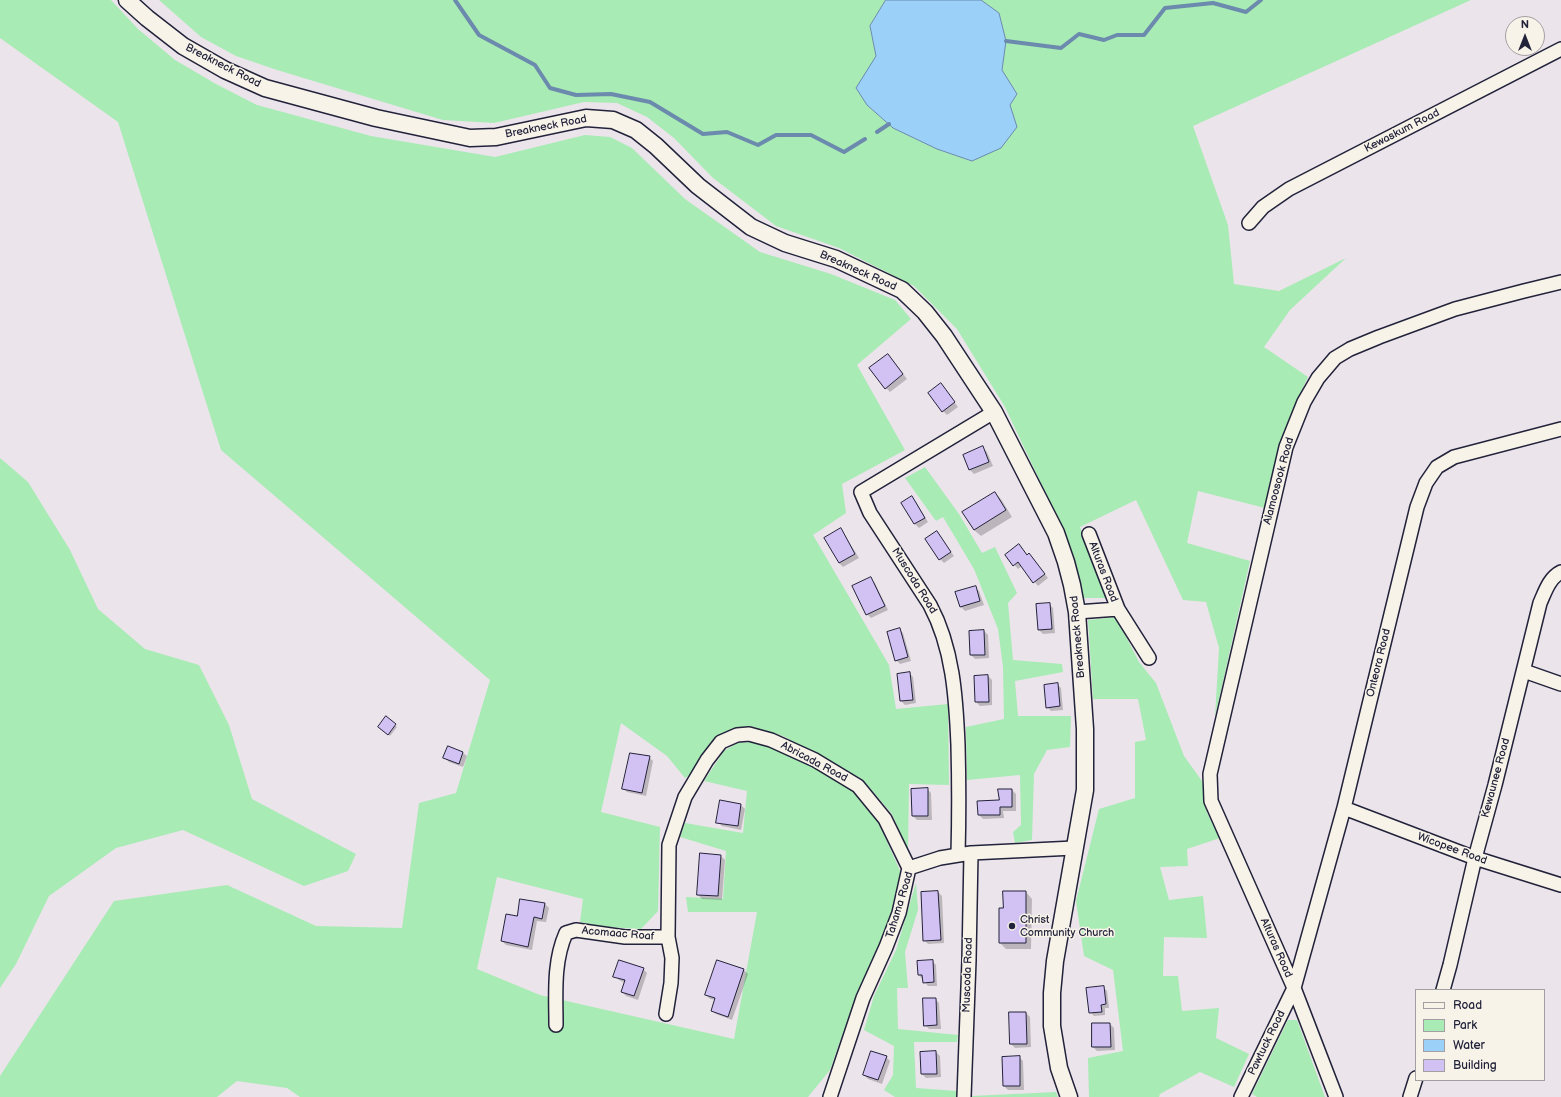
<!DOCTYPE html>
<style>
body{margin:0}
#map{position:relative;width:1561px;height:1097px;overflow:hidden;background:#ece4eb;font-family:"Balsamiq Sans",sans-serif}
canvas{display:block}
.legend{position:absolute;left:1415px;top:989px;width:130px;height:92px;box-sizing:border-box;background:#f7f3e8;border:1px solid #a29fa3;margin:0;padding:5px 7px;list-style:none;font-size:12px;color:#22223b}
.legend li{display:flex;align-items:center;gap:8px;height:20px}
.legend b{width:20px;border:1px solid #a29fa3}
.north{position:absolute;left:1505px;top:16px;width:40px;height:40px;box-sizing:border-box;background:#f7f3e8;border:1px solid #a29fa3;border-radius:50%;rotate:0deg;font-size:11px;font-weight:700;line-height:16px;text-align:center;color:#22223b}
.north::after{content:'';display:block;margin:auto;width:14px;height:18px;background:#22223b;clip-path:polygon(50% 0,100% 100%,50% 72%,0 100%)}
</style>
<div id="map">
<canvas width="1561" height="1097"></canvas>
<ul class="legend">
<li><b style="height:5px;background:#f7f3e8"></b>Road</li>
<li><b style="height:11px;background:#a8ebb5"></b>Park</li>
<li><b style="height:11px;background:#9bd0f9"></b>Water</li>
<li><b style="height:11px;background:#d2c2f3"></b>Building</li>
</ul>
<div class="north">N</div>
</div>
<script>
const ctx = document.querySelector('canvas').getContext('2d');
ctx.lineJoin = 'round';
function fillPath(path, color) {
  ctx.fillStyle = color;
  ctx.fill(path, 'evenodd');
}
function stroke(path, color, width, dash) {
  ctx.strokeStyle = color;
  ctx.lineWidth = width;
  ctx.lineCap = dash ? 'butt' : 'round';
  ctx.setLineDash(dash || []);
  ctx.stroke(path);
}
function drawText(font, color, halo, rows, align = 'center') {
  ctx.font = font + ' "Balsamiq Sans",sans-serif';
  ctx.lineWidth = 3;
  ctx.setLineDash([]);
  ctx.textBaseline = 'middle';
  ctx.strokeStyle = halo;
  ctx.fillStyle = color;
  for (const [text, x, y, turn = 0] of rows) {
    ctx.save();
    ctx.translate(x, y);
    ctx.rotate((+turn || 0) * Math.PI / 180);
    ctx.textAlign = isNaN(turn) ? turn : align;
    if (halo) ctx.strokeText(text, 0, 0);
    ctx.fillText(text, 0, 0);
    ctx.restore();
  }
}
fillPath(new Path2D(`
 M0,0H111L138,29L175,60L216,84L257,105L371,136L495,157L585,135L610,137L632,148L685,199L760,252L831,274L895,300L911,319L857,365L905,450L842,484L846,513L813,535L889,665L896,709L948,704L949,785L909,784L908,850L892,814L862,779L783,736L750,726L735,728L718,736L693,773L685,778L667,756L621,723L601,812L660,827L658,911L641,929L605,927L580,922L583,899L497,877L477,969L540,995L734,1039L757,912H688L686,897L723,899L726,851L680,837L685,823L743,833L747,791L704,781L724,751L737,743L752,742L779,749L854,789L877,819L901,873L892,912L878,947L856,996L830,1070L808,1097H300L287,1088L237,1081L217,1097H0V1076L114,901L227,885L316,926L402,928L419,803L456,793L490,680L221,450L118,122L0,38Z
 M159,0H886L870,26L876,56L867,105L893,128L937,149L972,161L1017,127L1010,105L1017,94L1002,70L1006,41L999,13L981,0H1471L1193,126L1228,225L1234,284L1279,291L1346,258L1290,310L1264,347L1308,377L1298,398L1278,449L1265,508L1198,491L1187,543L1250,561L1215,717L1219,648L1206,602L1183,600L1136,500L1080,527L1107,598H1083L1078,575L1063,530L1005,407L957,329L914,286L839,248L776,226L713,178L674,138L647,117L617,103L584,102L494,123L443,120L277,70L236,56L201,37Z
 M0,458L28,482L70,550L98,609L145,649L199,665L229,725L252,799L356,854L348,871L304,886L183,830L116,848L49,896L16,964L0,988Z
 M925,467L959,514L982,553L995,547L1017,593L1008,603L1013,660L1062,664L1063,672L1015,681L1018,716H1071L1070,747L1047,750L1034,774L1032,840L1015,843L1013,832L1021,825L1020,775L967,780L966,727L1004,719L1003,667L998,629L974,569L943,517L936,521L905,478Z
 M1116,617L1139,662L1156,683L1184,756L1202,781L1207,813L1220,838L1187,849L1188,866L1160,867L1169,900L1203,896L1207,938L1164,937L1163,976H1178L1182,1011L1219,1008L1216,1038L1249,1054L1234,1087L1200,1072L1160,1094L1159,1097H1089L1088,1058L1123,1051L1113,970L1084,956L1076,901L1099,809L1135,798V742L1146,740L1138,699H1093L1088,620Z
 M916,883L918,910L905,952L908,988H897L898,1029L958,1035L957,1042H914L916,1088L957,1091V1097H895L884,1090L893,1075L894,1046L864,1030L874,996L896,950Z
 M1288,1020H1297L1325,1097H1257L1252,1094Z
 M1056,1092L1058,1097H971V1096Z`), '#a8ebb5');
const water = new Path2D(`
 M886,0H981L999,13L1006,41L1002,70L1017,94L1010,105L1017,127L1001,148L972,161L937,149L893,128L867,105L856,88L876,56L870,26Z`);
fillPath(water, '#9bd0f9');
stroke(water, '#6b8aad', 1);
fillPath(new Path2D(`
 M892,359L907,379L890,392L886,388Z
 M941,385L958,407L947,415L943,411Z
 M983,448L987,452L993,466L974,474L970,470L964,455Z
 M995,493L1001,499L1012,517L981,536L974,530Z
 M912,498L916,502L928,522L919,528L915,524L903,503Z
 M841,530L844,534L859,558L843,567L839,563Z
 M937,533L954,556L944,563L940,559Z
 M1006,555L1027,556L1033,558L1048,578L1038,586L1022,566L1018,569Z
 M871,579L875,583L888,610L871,618L867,614Z
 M975,587L979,591L984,605L965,611L961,607L956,593Z
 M1049,604L1053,608L1055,633L1043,634L1039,630Z
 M899,629L903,633L911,661L900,664L896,660Z
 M984,631L988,635L989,658L975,659L971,655L970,632Z
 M909,673L913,677L916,703L905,705L901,701Z
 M988,676L992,680V705L980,706L976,702Z
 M1057,684L1061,688L1063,710L1051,711L1047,707Z
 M386,718L397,727L390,736L381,728Z
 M449,747L463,753L467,756L463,767L449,762L445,758Z
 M649,757L653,761L646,796L627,792L623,788Z
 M927,789L931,793L932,820H917L913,816L912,790Z
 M1012,790L1016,794V811H1003L1004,818L983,819L979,815L1000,801Z
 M741,805L745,809L741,830L722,826L718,822Z
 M721,856L725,860L722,900L702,899L698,895Z
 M938,892L942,896L944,943L928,944L924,940Z
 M1026,892L1032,899L1031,949H1006L1000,943L1004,909Z
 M545,904L549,908L546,922L537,921L532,950L506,945L502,941L507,915L518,917Z
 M718,961L744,970L748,974L732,1020L716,1014L712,1010L716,1000L710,999L706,995Z
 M932,961L936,965L937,986H928L919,975Z
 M643,969L647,973L638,1000L626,996L622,992L625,983L619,980L615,976Z
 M1103,987L1107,991L1109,1008H1105V1015L1094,1016L1090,1012Z
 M935,999L939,1003L941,1029H929L925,1025Z
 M1010,1013H1026L1030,1017L1031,1047L1015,1048L1011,1044Z
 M1110,1024L1114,1028L1115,1050L1097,1051L1093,1047Z
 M936,1052L940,1056L941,1077L926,1078L922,1074Z
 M886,1057L890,1061L882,1084L868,1079L864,1075Z
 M1019,1057L1023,1061L1024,1090H1008L1004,1086L1003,1058Z`), '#0003');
stroke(new Path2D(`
 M455,0L479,35L535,65L550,88L576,95L611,94L650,102L703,134L727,132L758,145L776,135H811L844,152L865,139
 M1006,41L1061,48L1079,34L1104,40L1117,35H1144L1165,8L1213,3L1246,12L1261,0
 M877,132L889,124`), '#6b8aad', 4);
const building = new Path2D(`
 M888,354L903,374L885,389L869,368Z
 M941,383L955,402L942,412L928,393Z
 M983,446L989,462L969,470L963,455Z
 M995,492L1006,510L974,530L962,512Z
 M912,496L925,518L914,524L901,503Z
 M841,528L855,554L839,563L824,538Z
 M937,531L951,552L939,560L925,539Z
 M1019,544L1027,555L1029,553L1045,574L1033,583L1018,562L1013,566L1005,555Z
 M871,577L885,606L866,615L852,586Z
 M976,586L980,601L960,607L955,592Z
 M1050,603L1052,629L1038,630L1036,604Z
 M900,628L908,657L895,661L887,632Z
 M984,630L985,655H970L969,631Z
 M910,672L913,700L900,701L897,674Z
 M988,675L989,702H975L974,676Z
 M1058,683L1060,706L1046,708L1044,685Z
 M386,716L396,724L388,735L378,727Z
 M448,746L463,752L459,764L443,758Z
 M630,753L650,756L642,793L622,789Z
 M928,788V816H912L911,789Z
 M998,789H1012V807H1000V815H978L977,801L999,800Z
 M720,800L741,804L738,826L716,823Z
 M700,853L721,855L718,896L697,895Z
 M938,891L941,940L923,941L921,892Z
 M1003,891H1026V943H999V908H1003Z
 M520,899L545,903L542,919L534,917L528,947L501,941L506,914L517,916Z
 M619,960L644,968L634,996L621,992L625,980L613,977Z
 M717,960L744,969L728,1017L711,1011L715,998L705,995Z
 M933,960L934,982L923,983L922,975H918L917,961Z
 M1104,986L1106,1004L1101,1005L1102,1012L1089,1013L1086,988Z
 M923,998H936L937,1025L924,1026Z
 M1009,1012H1026L1027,1044H1010Z
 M1092,1023H1110L1111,1047H1092Z
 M871,1051L887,1056L878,1080L863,1075Z
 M936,1051L937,1074H921L920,1052Z
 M1020,1056V1086H1003L1002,1057Z`);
fillPath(building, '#d2c2f3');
stroke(building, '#22223b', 1);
const minor = new Path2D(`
 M1249,223L1263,207L1289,189L1561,49
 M1089,534L1118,609L1149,658
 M1077,612L1118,609
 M1524,671L1561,684
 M1344,808L1475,858L1561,885
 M958,855C959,818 959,782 958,745C956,697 953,648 930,605L870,513L861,492L994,412
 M1443,990L1450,965L1475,858L1495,785L1540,603C1545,592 1549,578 1561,572
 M666,1014L671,983L672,958L668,937L669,845L685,797L707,760L721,742L737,735L749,734L771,740L815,760L858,786L885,819L909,868
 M556,1025C556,995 553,962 566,933L576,930L625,937H668
 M830,1097L863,998L886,947L899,913L909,868L940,858L971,853L1074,848
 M964,1097L969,960L971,853
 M1241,1097L1294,988L1344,808L1417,507L1426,483L1437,467L1454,457L1561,429
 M1336,1097L1294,988L1211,801L1210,774L1286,447L1304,402L1318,378L1335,358L1350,349L1379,337L1455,309L1524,291L1561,282
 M1410,1097L1416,1078`);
const tertiary = new Path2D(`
 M127,0L147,18L183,46L225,70L265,88L376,118L470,138L496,137L586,118L613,120L636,130L656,146L698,186L751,227L785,243L836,259L902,290L925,312L944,336L994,412L1056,533L1066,562L1072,585L1077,612L1085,729V790L1055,961L1052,993V1026L1059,1068L1069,1097`);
stroke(minor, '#22223b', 16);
stroke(tertiary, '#22223b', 19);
stroke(minor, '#f7f3e8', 13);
stroke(tertiary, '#f7f3e8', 16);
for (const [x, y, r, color] of [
 [1012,926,4,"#22223b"]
]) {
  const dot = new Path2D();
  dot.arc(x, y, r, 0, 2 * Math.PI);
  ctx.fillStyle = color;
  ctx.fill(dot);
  stroke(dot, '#f7f3e8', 1.5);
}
drawText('11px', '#22223b', '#f7f3e8', [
 ["Breakneck Road",223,66,27],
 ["Breakneck Road",546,127,-11],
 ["Kewaskum Road",1402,131,-27],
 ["Breakneck Road",858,271,24],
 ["Alamoosook Road",1279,481,-75],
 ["Alturas Road",1103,572,69],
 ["Muscoda Road",914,581,58],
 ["Breakneck Road",1078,637,-95],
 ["Onteora Road",1379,663,-76],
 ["Abricada Road",814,762,28],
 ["Kewaunee Road",1496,778,-75],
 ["Wicopee Road",1452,849,20],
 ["Tahama Road",900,905,-73],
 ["Acomaac Roaf",618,934,5],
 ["Alturas Road",1276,948,66],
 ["Muscoda Road",968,975,-88],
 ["Pawtuck Road",1267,1043,-64]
]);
drawText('11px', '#22223b', '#f7f3e8', [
 ["Christ",1020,920],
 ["Community Church",1020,933]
], 'left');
</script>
